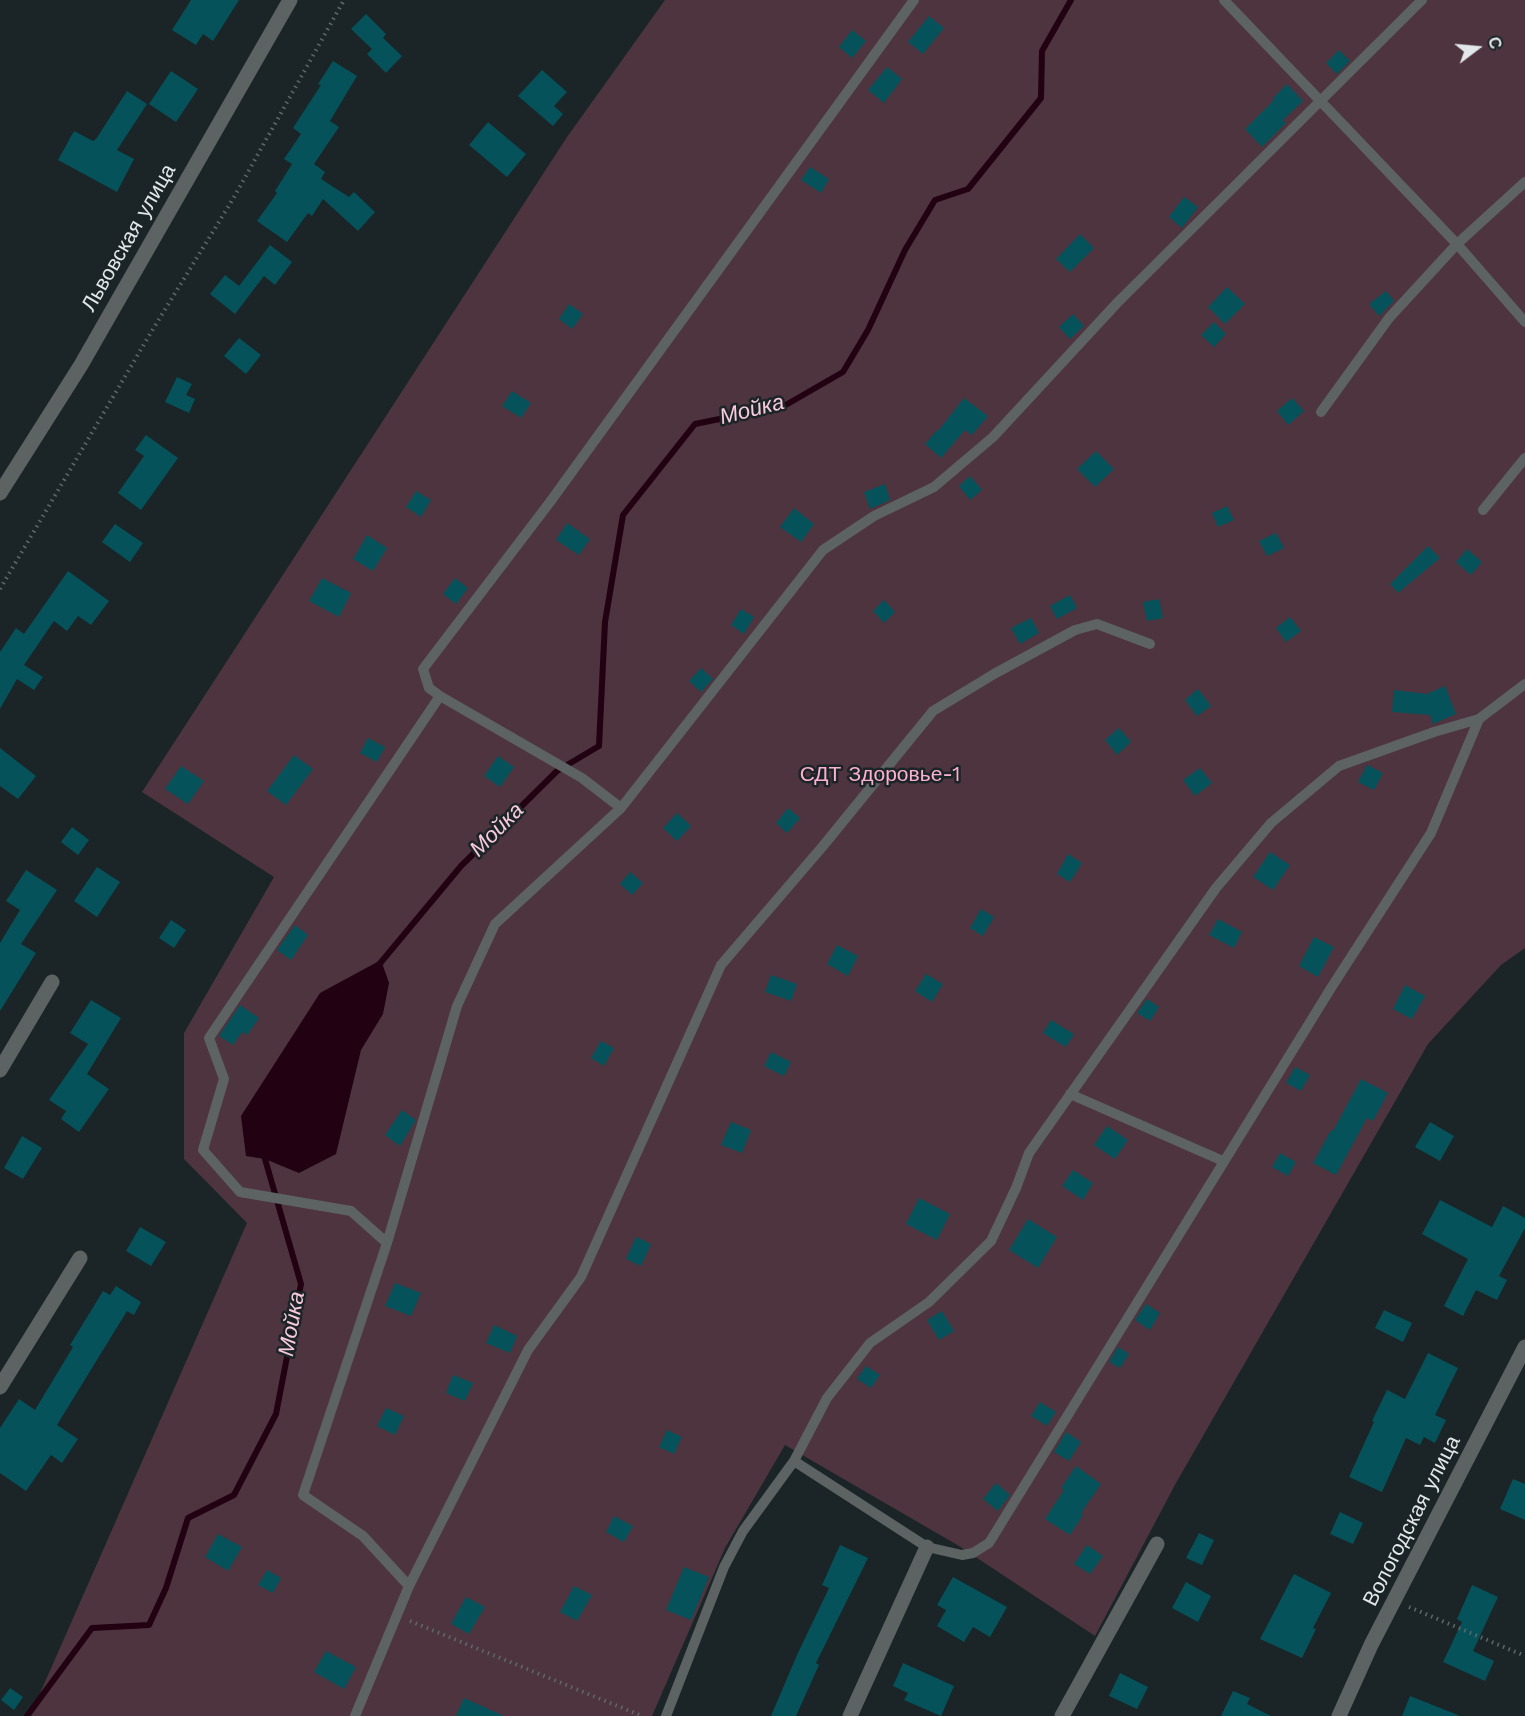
<!DOCTYPE html>
<meta charset="utf-8">
<style>
body{margin:0}
#map{position:relative;width:1525px;height:1716px;overflow:hidden;background:#1b2527;font-family:"Work Sans",sans-serif}
canvas{display:block}
.north{position:absolute;left:1447px;top:18px;width:60px;height:60px;-webkit-text-stroke:4px #1b2527;paint-order:stroke;rotate:74deg;font-size:16px;font-weight:700;line-height:24px;text-align:center;color:#e2e8ea}
.north::after{content:'';display:block;margin:auto;width:21px;height:27px;background:#e2e8ea;clip-path:polygon(50% 0,100% 100%,50% 72%,0 100%)}
</style>
<div id="map">
<canvas width="1525" height="1716"></canvas>
<div class="north">С</div>
</div>
<script>
const ctx = document.querySelector('canvas').getContext('2d');
ctx.lineJoin = 'round';
function fillPath(path, color) {
  ctx.fillStyle = color;
  ctx.fill(path, 'evenodd');
}
function stroke(path, color, width, dash) {
  ctx.strokeStyle = color;
  ctx.lineWidth = width;
  ctx.lineCap = dash ? 'butt' : 'round';
  ctx.setLineDash(dash || []);
  ctx.stroke(path);
}
function drawText(font, color, halo, rows, align = 'center') {
  ctx.font = font + ' "Work Sans",sans-serif';
  ctx.lineWidth = 5;
  ctx.setLineDash([]);
  ctx.textBaseline = 'middle';
  ctx.strokeStyle = halo;
  ctx.fillStyle = color;
  for (const [text, x, y, turn = 0] of rows) {
    ctx.save();
    ctx.translate(x, y);
    ctx.rotate((+turn || 0) * Math.PI / 180);
    ctx.textAlign = isNaN(turn) ? turn : align;
    if (halo) ctx.strokeText(text, 0, 0);
    ctx.fillText(text, 0, 0);
    ctx.restore();
  }
}
fillPath(new Path2D(`
 M665,0H1525V948L1501,965L1428,1044L1176,1483L1095,1636L959,1546L785,1445L725,1548L652,1716H30L247,1223L184,1159V1033L274,877L142,792L567,137Z`), '#4d343f');
fillPath(new Path2D(`
 M381,960L389,983L383,1014L361,1050L336,1154L299,1173L265,1159L246,1156L241,1116L320,993Z`), '#220112');
stroke(new Path2D(`
 M377,967L461,866L557,771L599,746L605,622L623,515L695,424L784,406L843,372L868,330L905,250L935,200L968,189L1041,98L1042,51L1071,0
 M27,1716L92,1628L149,1625L166,1588L188,1518L234,1495L276,1414L301,1284L265,1159L269,1152`), '#220112', 6);
fillPath(new Path2D(`
 M191,0H239L213,41L203,34L196,45L172,30Z
 M366,14L386,34L383,38L402,56L386,73L367,54L372,49L351,29Z
 M929,16L944,28L923,54L908,42Z
 M852,30L866,41L852,58L839,47Z
 M1339,50L1350,61L1337,74L1326,63Z
 M333,61L357,76L330,121L339,127L314,164L325,172L321,179L349,197L354,192L375,212L358,231L323,199L312,216L308,213L287,242L257,221L277,193L275,191L292,164L284,159L301,134L293,128L321,85L318,84Z
 M887,67L902,79L884,103L868,90Z
 M542,70L567,92L554,106L563,114L553,126L518,96Z
 M171,71L198,89L176,122L149,104Z
 M1287,84L1303,101L1283,120L1286,123L1262,147L1245,129L1274,100L1273,98Z
 M127,91L147,104L117,150L134,159L117,192L58,160L74,131L93,141L96,139Z
 M488,122L526,154L507,177L469,145Z
 M810,167L829,179L821,193L801,180Z
 M1184,197L1198,207L1182,228L1169,217Z
 M1080,234L1094,248L1070,272L1056,259Z
 M270,245L292,262L275,285L264,276L235,314L210,294L225,275L239,286Z
 M1227,287L1245,304L1225,324L1208,307Z
 M1386,291L1394,301L1379,316L1369,304Z
 M569,304L583,314L572,329L559,319Z
 M1073,314L1084,326L1070,339L1059,327Z
 M1214,322L1226,334L1214,347L1201,335Z
 M239,338L261,355L246,374L224,356Z
 M177,377L192,384L186,395L195,399L189,413L165,402Z
 M512,391L531,403L521,418L502,406Z
 M964,398L988,416L972,435L965,430L941,458L925,444L937,430L938,431Z
 M1292,398L1304,411L1288,425L1277,411Z
 M146,435L178,458L141,510L118,493L144,456L135,450Z
 M1096,451L1114,469L1095,487L1077,469Z
 M970,476L982,490L970,500L959,486Z
 M885,484L890,500L870,509L864,492Z
 M416,491L431,500L421,517L406,507Z
 M1227,506L1234,520L1218,527L1212,513Z
 M794,508L814,524L801,542L780,527Z
 M567,523L590,539L579,555L556,540Z
 M115,524L143,543L130,562L102,542Z
 M1276,533L1284,548L1267,556L1259,541Z
 M367,535L387,548L373,571L353,559Z
 M1428,546L1440,558L1398,593L1390,584Z
 M1467,549L1482,562L1471,575L1456,562Z
 M68,571L109,601L91,625L78,616L67,631L54,621L24,665L43,677L34,690L17,679L0,709V652L16,628L24,634Z
 M322,578L351,593L339,617L309,601Z
 M455,578L468,588L456,604L443,594Z
 M1070,595L1077,608L1057,619L1050,606Z
 M1159,599L1163,618L1147,621L1143,602Z
 M884,600L895,612L884,623L873,611Z
 M741,609L754,617L744,634L731,625Z
 M1290,617L1301,631L1286,642L1276,628Z
 M1031,618L1039,633L1020,644L1011,628Z
 M701,668L713,679L701,692L689,681Z
 M1445,686L1456,714L1433,724L1430,715L1392,712L1394,690L1427,694Z
 M1198,689L1211,706L1197,716L1185,700Z
 M1119,728L1131,742L1117,755L1105,740Z
 M368,738L385,747L377,762L360,753Z
 M0,748L36,776L18,799L0,786Z
 M294,755L313,769L286,805L267,791Z
 M498,756L514,767L500,787L484,776Z
 M1367,765L1383,773L1374,790L1358,782Z
 M181,766L204,781L188,804L165,789Z
 M1200,768L1212,783L1195,796L1183,780Z
 M788,808L800,818L787,833L776,823Z
 M677,813L691,826L677,841L663,828Z
 M72,827L89,840L78,855L61,842Z
 M1270,852L1290,865L1273,890L1253,877Z
 M1068,854L1082,863L1070,882L1057,874Z
 M97,867L120,882L97,917L74,901Z
 M26,870L57,890L21,944L36,953L0,1011V943L20,910L6,901Z
 M630,872L643,883L632,895L620,884Z
 M981,909L994,917L983,936L970,928Z
 M1218,919L1242,932L1234,948L1209,935Z
 M171,920L186,930L174,948L159,938Z
 M295,925L308,935L291,960L277,950Z
 M1314,937L1334,947L1318,977L1299,966Z
 M837,945L858,956L848,976L827,964Z
 M926,974L943,984L932,1002L915,991Z
 M771,975L797,984L791,1001L765,992Z
 M1405,985L1425,996L1412,1019L1393,1009Z
 M1147,999L1159,1007L1150,1021L1137,1013Z
 M91,1000L121,1018L87,1074L109,1089L79,1132L61,1119L66,1111L49,1100L88,1044L70,1033Z
 M240,1005L259,1018L247,1035L242,1032L233,1045L219,1036Z
 M1051,1020L1074,1034L1066,1047L1043,1033Z
 M601,1041L614,1048L604,1066L591,1058Z
 M771,1052L791,1062L784,1076L764,1066Z
 M1295,1067L1310,1075L1301,1091L1286,1083Z
 M1361,1079L1388,1093L1373,1121L1367,1118L1336,1175L1313,1163L1331,1130L1333,1131Z
 M402,1110L416,1120L400,1146L385,1135Z
 M731,1122L751,1130L742,1153L721,1145Z
 M1430,1122L1454,1136L1440,1161L1415,1147Z
 M1107,1126L1128,1140L1115,1159L1094,1145Z
 M22,1136L42,1148L23,1179L4,1168Z
 M1280,1153L1296,1162L1288,1176L1272,1167Z
 M1073,1170L1093,1183L1083,1200L1062,1186Z
 M919,1198L950,1214L937,1240L906,1224Z
 M1440,1200L1492,1227L1503,1206L1525,1218V1228L1499,1276L1507,1280L1497,1300L1476,1290L1463,1316L1444,1306L1468,1259L1422,1234Z
 M1028,1219L1057,1237L1038,1268L1009,1250Z
 M140,1227L166,1242L151,1266L126,1251Z
 M636,1237L651,1244L641,1266L626,1259Z
 M395,1283L421,1293L411,1316L385,1306Z
 M116,1286L141,1302L134,1315L127,1311L57,1425L78,1439L62,1463L51,1455L26,1491L0,1473V1428L19,1399L35,1410L73,1347L70,1345L103,1291L110,1295Z
 M1146,1304L1160,1313L1150,1330L1135,1320Z
 M1384,1310L1412,1323L1403,1342L1375,1328Z
 M942,1311L954,1331L939,1340L927,1320Z
 M494,1325L517,1336L510,1353L486,1343Z
 M1118,1347L1129,1354L1120,1368L1109,1362Z
 M1428,1353L1458,1368L1435,1415L1446,1420L1435,1443L1424,1437L1420,1445L1406,1438L1382,1492L1349,1477L1374,1422L1372,1421L1387,1390L1405,1399Z
 M866,1366L880,1375L871,1388L857,1379Z
 M453,1375L473,1383L465,1401L446,1393Z
 M1040,1402L1056,1412L1047,1426L1031,1416Z
 M386,1408L404,1416L395,1435L377,1426Z
 M667,1430L682,1437L674,1454L659,1447Z
 M1066,1432L1081,1442L1069,1461L1054,1452Z
 M1076,1466L1101,1484L1081,1513L1083,1515L1070,1535L1045,1519L1064,1490L1061,1488Z
 M1513,1479L1525,1484V1520L1500,1509Z
 M996,1483L1010,1495L998,1511L983,1499Z
 M1340,1512L1363,1523L1353,1544L1330,1534Z
 M614,1516L633,1526L624,1542L606,1532Z
 M1199,1533L1214,1540L1202,1565L1186,1558Z
 M218,1534L242,1547L228,1571L205,1557Z
 M840,1545L868,1558L816,1663L819,1665L796,1716H771L797,1655L829,1588L822,1585Z
 M1087,1545L1103,1556L1090,1574L1074,1564Z
 M684,1567L709,1577L691,1620L666,1610Z
 M267,1570L281,1578L273,1593L258,1585Z
 M1294,1574L1331,1593L1313,1628L1316,1629L1302,1658L1260,1639Z
 M953,1577L1007,1607L990,1637L973,1627L964,1642L937,1626L946,1610L937,1605Z
 M1186,1582L1211,1596L1198,1622L1172,1608Z
 M1472,1585L1498,1597L1473,1651L1494,1661L1485,1681L1443,1662L1462,1622L1457,1619Z
 M574,1586L592,1595L577,1621L560,1612Z
 M466,1597L485,1607L469,1634L451,1624Z
 M326,1651L356,1667L344,1689L314,1672Z
 M903,1663L954,1686L941,1716L904,1700L908,1693L893,1686Z
 M1120,1673L1148,1687L1137,1709L1109,1696Z
 M10,1688L23,1697L14,1710L1,1700Z
 M1233,1691L1250,1698L1247,1704L1271,1716H1221Z
 M1410,1696L1458,1715V1716H1402Z
 M464,1698L504,1716H456Z`), '#05525b');
stroke(new Path2D(`
 M0,589L150,334L233,199L344,0
 M1409,1607L1525,1656
 M410,1621L642,1716`), '#5f686a', 4, [1.5, 4.5]);
stroke(new Path2D(`
 M1224,0L1457,244L1525,322
 M1321,412L1389,318L1457,244L1525,182
 M1483,510L1525,458
 M440,696L429,688L423,669L550,502L914,0
 M1070,1094L1223,1161
 M387,1243L351,1211L240,1192L203,1150L224,1079L209,1038L440,696L582,778L621,808
 M794,1461L927,1547L962,1555L973,1553L989,1543L1331,988L1431,833L1479,719
 M409,1586L363,1536L303,1495L387,1243L457,1006L495,924L621,808L823,550L874,516L934,487L993,437L1118,302L1422,0
 M355,1716L409,1586L528,1350L581,1277L721,965L823,846L933,711L994,674L1075,630L1097,624L1150,644
 M666,1716L724,1567L743,1531L794,1461L827,1398L870,1343L929,1302L991,1241L1016,1188L1029,1153L1216,888L1271,823L1339,766L1434,732L1479,719L1525,684`), '#5d6263', 10);
stroke(new Path2D(`
 M0,493L81,365L290,0
 M0,1070L52,982
 M0,1387L80,1258
 M850,1716L927,1547
 M1062,1716L1157,1544
 M1339,1716L1371,1645L1525,1347`), '#5d6263', 15);
drawText('21px', '#e2e8ea', '#1b2527', [
 ["Львовская улица",129,238,-60],
 ["Вологодская улица",1412,1521,-63]
]);
drawText('21px', '#fcb0d1', '#1b2527', [
 ["СДТ Здоровье-1",880,775]
]);
drawText('italic 22px', '#f9cadd', '#1b2527', [
 ["Мойка",752,410,-14],
 ["Мойка",497,830,-45],
 ["Мойка",292,1324,-80]
]);
</script>
